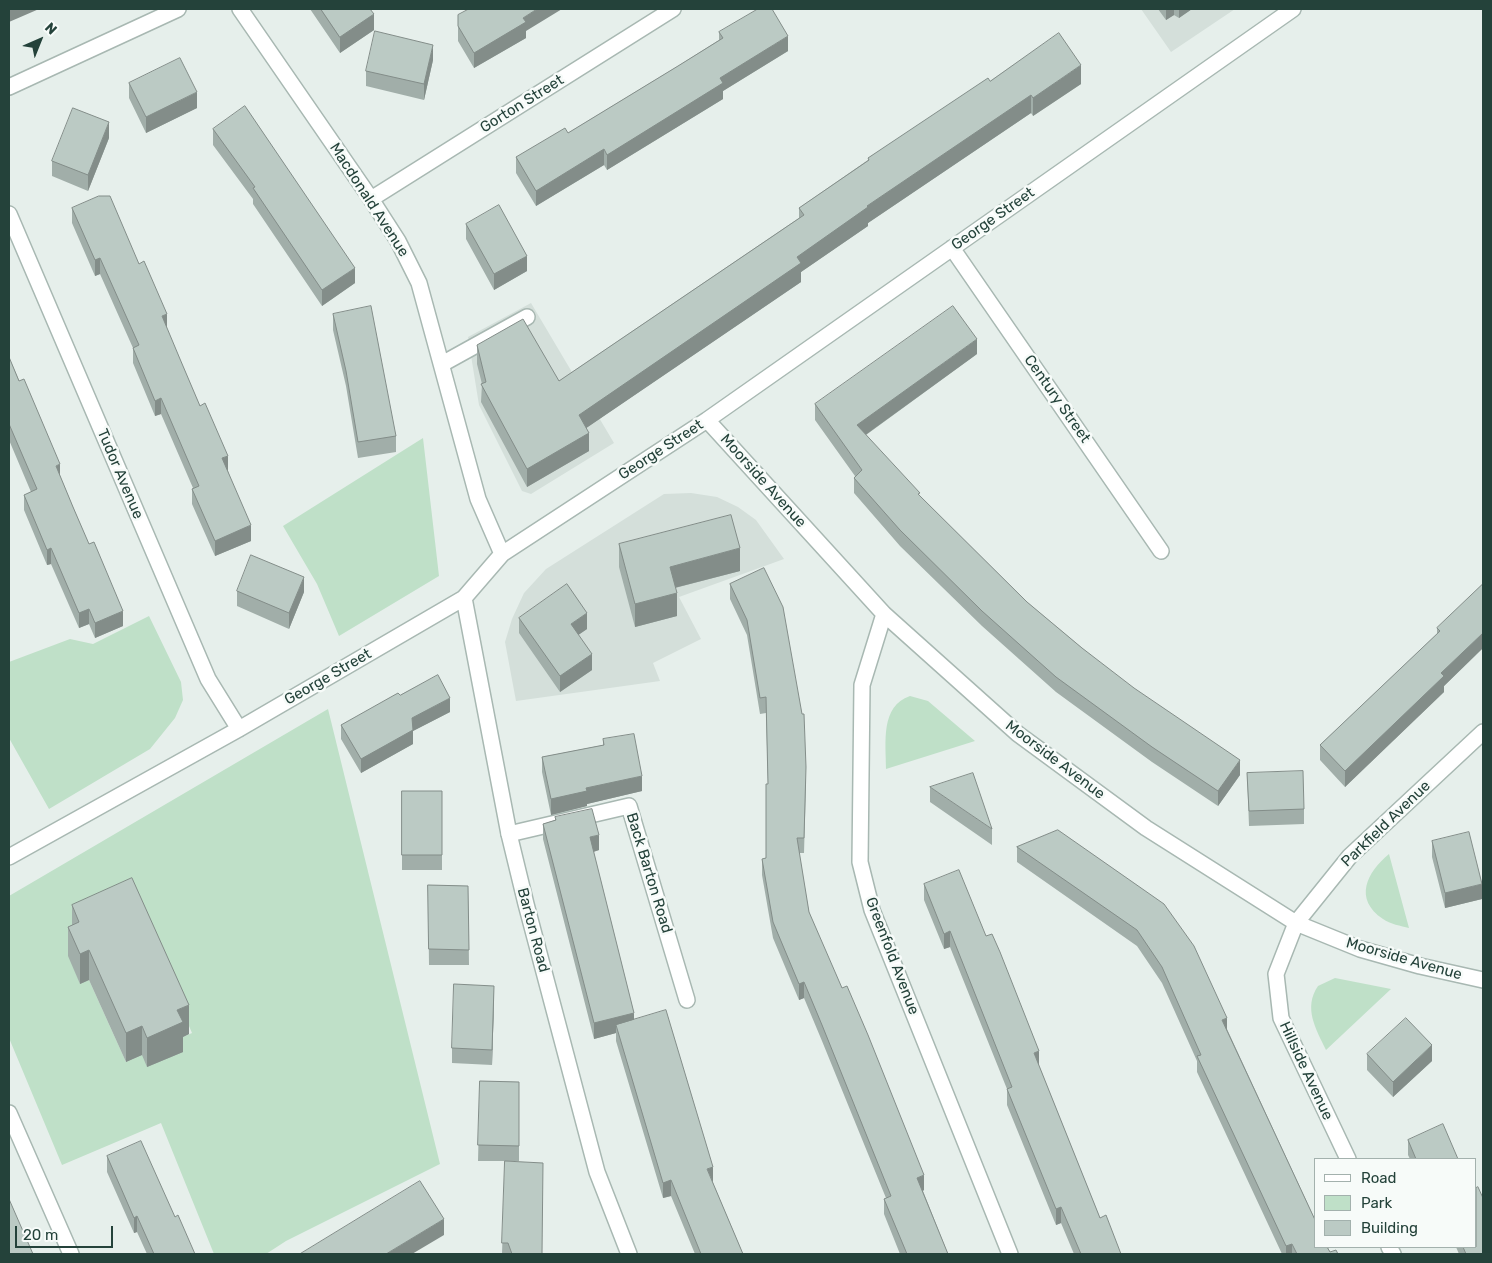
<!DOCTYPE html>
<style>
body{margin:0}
#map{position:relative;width:1492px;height:1263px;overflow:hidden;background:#e6efeb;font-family:Rubik,sans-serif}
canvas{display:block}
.frame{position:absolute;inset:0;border:10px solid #24423a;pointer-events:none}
.legend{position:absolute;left:1314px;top:1158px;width:162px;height:90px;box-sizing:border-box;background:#f7fbf9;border:1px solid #a3b1ad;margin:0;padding:6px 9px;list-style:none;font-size:15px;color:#24423a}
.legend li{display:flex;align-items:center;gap:10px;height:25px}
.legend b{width:25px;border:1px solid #a3b1ad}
.north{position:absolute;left:15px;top:15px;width:50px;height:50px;-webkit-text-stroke:4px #f7fbf9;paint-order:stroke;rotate:44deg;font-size:14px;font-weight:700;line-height:20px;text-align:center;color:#24423a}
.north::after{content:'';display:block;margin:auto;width:18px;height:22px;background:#24423a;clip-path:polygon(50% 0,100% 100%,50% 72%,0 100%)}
.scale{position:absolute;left:15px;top:1226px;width:98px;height:22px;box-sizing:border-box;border:2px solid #24423a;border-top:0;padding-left:6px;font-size:15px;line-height:18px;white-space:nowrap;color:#24423a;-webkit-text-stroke:4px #f7fbf9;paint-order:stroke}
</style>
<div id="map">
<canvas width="1492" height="1263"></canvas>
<div class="frame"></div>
<ul class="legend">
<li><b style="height:6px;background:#fff"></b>Road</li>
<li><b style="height:14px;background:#bfe0c8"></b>Park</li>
<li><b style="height:14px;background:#bbcac4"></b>Building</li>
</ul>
<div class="north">N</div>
<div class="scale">20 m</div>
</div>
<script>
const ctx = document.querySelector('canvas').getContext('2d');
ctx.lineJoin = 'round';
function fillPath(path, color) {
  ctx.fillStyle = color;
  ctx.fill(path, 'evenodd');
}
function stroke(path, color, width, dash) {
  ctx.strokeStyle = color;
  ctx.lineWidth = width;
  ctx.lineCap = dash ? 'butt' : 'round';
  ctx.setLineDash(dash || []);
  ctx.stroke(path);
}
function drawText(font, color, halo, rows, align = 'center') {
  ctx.font = font + ' Rubik,sans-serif';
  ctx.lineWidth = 5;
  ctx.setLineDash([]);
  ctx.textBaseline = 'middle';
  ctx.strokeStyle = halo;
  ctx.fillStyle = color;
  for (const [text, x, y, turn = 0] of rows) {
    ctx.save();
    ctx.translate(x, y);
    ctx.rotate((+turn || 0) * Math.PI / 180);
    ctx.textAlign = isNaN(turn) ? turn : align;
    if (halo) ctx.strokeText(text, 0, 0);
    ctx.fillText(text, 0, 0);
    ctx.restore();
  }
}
fillPath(new Path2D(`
 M1141,9H1235L1171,52Z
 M531,303L614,443L531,494L522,491L479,405L468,337Z
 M691,493L717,497L738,507L756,520L784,559L679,597L701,639L653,663L660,681L516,701L505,642L512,619L524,593L546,569L664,494Z`), '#d4dfda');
fillPath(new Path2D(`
 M423,438L439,576L339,636L317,584L283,526Z
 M149,616L181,682L183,700L175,718L150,749L49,809L9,738V662L70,639L93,644Z
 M910,696L928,701L975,741L886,769C886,743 880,706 910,696Z
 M328,709L440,1164L286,1241L266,1254H214L161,1123L62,1165L9,1038V896ZM69,956L183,1012L192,1033L126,1062L89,980L80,983Z
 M1389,854L1409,928C1401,926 1390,924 1383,919C1353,899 1367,872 1389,854Z
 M1335,978L1391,989L1326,1050C1316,1029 1303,1008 1318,986Z`), '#bfe0c8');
const service = new Path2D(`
 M442,364L527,317
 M509,834L629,806L687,1000`);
const minor = new Path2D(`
 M240,9L371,199L398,241L419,283L478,499L502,554
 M9,87L178,9
 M371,199L673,9
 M9,214L208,679L239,729
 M952,248L1161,551
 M707,420L884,614L1018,734L1146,828L1296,923L1360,949L1420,966L1483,980
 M464,598L509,834L526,904L597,1172L629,1254
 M884,614L862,685L860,862L872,910L1010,1254
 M9,857L239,729L464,598L502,554L707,420L1293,9
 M9,1113L71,1254
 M1348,1159L1281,1018L1276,974L1296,923L1350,856L1483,732
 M1389,1247L1393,1254`);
stroke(service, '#a8b8b2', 18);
stroke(minor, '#a8b8b2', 18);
stroke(service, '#fff', 15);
stroke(minor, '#fff', 15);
fillPath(new Path2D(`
 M310,9H370L374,30L340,53Z
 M1158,9H1192L1179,18L1174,15L1166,20Z
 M458,15L526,31V38L474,68L458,41Z
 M719,32L788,51L723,91V99L607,170L604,165L536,206L516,173V157L568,133L678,66L719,40Z
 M433,60L424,100L366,86V71Z
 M990,81L1081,84L1033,116L1031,113L868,223V226L801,272V282L586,428L589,451L527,487L481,402L482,384L477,364V345L559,381L799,218V208L868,160V158Z
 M129,83L197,108L146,133L129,98Z
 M213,129L355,283L322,306L253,204V199L213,145Z
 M109,138L88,191L52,176V161Z
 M72,208L167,330L228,471L251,541L215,556L192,504V489L193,488L161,414L155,416L133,363V348L100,274L95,276L72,223Z
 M466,224L527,271L494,290L466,239Z
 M333,314L396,436V452L358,458L346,386L333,330Z
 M977,354L866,435L920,496L1027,602L1082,648L1240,775L1218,806L1152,762L1056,692L982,626L900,546L854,493V478L855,476L815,420V404Z
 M9,357L60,476L123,626L95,638L89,624L79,628L51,564L47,565L24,510V495L31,492L9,440Z
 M619,544L740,571L675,588L677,616L635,627L619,567Z
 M764,568L806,783L804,853H799L809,912L924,1190L923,1191L948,1254H900L884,1214V1199L886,1198L822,1041L804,998L799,1000L773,938L762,875V859L766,858L768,784L766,713L760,714L747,635L730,599V584Z
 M1483,584V648L1444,686V692L1345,787L1320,760V745L1437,634V628Z
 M237,591L304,592L289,629L237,606Z
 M519,618L587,629L578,635L592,670L560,692L519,633Z
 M400,695L450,712L413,731V744L361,773L341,739V725Z
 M603,739L642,791L587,804V806L551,815L542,772V757L603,745Z
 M1247,773L1304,809V824L1249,826Z
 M930,787L992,829V845L930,802Z
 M402,791H442V870H402Z
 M555,817L599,850L593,852L634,1019L713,1183L743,1254H695L671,1196L663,1198L616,1041V1033L594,1039L543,839V824L555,820Z
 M1058,830L1227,1029L1330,1252L1338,1254H1282L1197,1072V1061L1162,983L1137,946L1017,862V847Z
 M1432,841L1482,899L1445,908L1432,857Z
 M924,884L1039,1066L1100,1218L1121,1254H1074L1061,1223L1056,1225L1007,1105V1089L950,947L944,949L924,900Z
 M428,885L468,886L469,965H429Z
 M72,905L189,1034L183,1037V1052L147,1067L142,1055L126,1062L89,980L80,984L68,956V927L72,925Z
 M494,1001L492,1065L452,1063V1048Z
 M1367,1054L1432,1061L1393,1097L1367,1070Z
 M480,1081L519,1082V1161H478Z
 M1408,1140L1458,1159H1410L1408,1155Z
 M107,1156L175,1217L195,1254H147L137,1232L134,1233L107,1172Z
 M505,1161L542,1254H502Z
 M1456,1247H1476L1483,1254H1459Z`), '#a1aea9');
fillPath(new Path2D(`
 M9,9H39L9,22Z
 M537,9H562L526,31V38L474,68V53L523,18Z
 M1166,9H1174V15L1166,20Z
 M1179,9H1192L1179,18Z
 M374,14V30L340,53V37Z
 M788,36V51L723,91V99L607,170V155L720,78Z
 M433,45V60L424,100V84Z
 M1081,65V84L1033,116V98Z
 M197,92V108L146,133V117Z
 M1031,95V113L868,223V226L801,272V282L579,433V415L867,206Z
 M109,122V138L88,191V175Z
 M604,149V165L536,206V191Z
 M527,256V271L494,290V274Z
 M100,258V274L95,276V260Z
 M355,268V283L322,306V290Z
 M167,314V330L162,316Z
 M977,339V354L857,441V425Z
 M161,398V414L155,416V401Z
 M589,433V451L527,487V469Z
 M228,456V471L222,474V458Z
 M60,464V480L56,466Z
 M251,525V541L215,556V541Z
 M51,548V564L47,565V550Z
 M740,548V571L670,589V567Z
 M304,577V592L289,629V613Z
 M677,593V616L635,627V604Z
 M89,609V624L79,628V613Z
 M123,611V626L95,638V623Z
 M587,613V629L571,640V624Z
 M1483,633V648L1444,686V692L1345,787V771L1441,673Z
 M592,654V670L560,692V676Z
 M450,698V712L413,731V744L361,773V759L412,718Z
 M1240,760V775L1218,806V791Z
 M642,776V791L587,804V806L551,815V799L586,788Z
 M599,835V850L590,853V837Z
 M1482,884V899L1445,908V893Z
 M950,931V947L944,949V934Z
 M89,950V980L80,984V954Z
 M804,982V998L799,1000V984Z
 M494,986V1001L492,1065V1050Z
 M189,1005V1034L183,1037V1052L147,1067V1038L177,1010Z
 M634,1013V1028L616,1025V1033L594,1039V1023Z
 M1227,1018V1034L1222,1020Z
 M142,1026V1055L126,1062V1033Z
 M1432,1045V1061L1393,1097V1082Z
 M1039,1051V1067L1034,1053Z
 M713,1167V1183L707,1169Z
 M924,1175V1190L917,1193V1178Z
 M671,1180V1196L663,1198V1183Z
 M1061,1207V1223L1056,1225V1209Z
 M137,1216V1232L134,1233V1218Z
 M444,1219V1235L412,1254H386Z
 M1292,1244V1254H1286V1246Z`), '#838d89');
const building = new Path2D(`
 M321,9H370L374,14L340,37Z
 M469,9H537L523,18L526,22L474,53L458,26V15Z
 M758,9H772L788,36L720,78L723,83L607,155L604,149L536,191L516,157L565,128L568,133L678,66L723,38L719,32Z
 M375,31L433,45L424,84L366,71Z
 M1059,33L1081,65L1033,98L1031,95L867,206L868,207L797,257L801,263L579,415L589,433L527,469L481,384L486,382L477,345L523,319L559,381L804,215L799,208L869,160L868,158L988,78L990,81Z
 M180,58L197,92L146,117L129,83Z
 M245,106L355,268L322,290L253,188L255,187L213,129Z
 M73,108L109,122L88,175L52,161Z
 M99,196H110L139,264L144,261L167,314L162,316L180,359L200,406L205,403L228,456L222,458L251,525L215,541L192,489L199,486L161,398L155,401L133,348L139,345L100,258L95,260L72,208Z
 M499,205L527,256L494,274L466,224Z
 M371,306L396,436L358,442L346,371L333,314Z
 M953,306L977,339L857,425L920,493L918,494L1027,602L1082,648L1134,688L1240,760L1218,791L1152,747L1056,677L982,611L900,530L854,478L862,470L815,404Z
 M9,357L19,381L24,379L60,464L56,466L73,507L89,544L94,542L123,611L95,623L89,609L79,613L51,548L47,550L24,495L37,489L9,424Z
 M731,515L740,548L670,567L677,593L635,604L619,544Z
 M251,555L304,577L289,613L237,591Z
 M764,568L783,607L802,714H804L806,767L804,838H797L809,912L842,988L847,986L868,1035L924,1175L917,1178L948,1254H907L884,1199L891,1196L822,1025L804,982L799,984L773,922L762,859L766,858V784H768L766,697L760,698L747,620L730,584Z
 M567,584L587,613L571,624L592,654L560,676L519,618Z
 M1483,584V633L1441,673L1444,676L1345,771L1320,745L1440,631L1437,628Z
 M438,675L450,698L412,718L413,730L361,759L341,725L398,693L400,695Z
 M634,734L642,776L586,788L587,791L551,799L542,757L604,745L603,739Z
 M1303,771L1304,809L1249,811L1247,773Z
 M973,773L992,829L930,787Z
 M402,791H442V855H402Z
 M592,809L599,835L590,837L634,1013L594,1023L543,824L556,820L555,817Z
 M1058,830L1164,904L1194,946L1227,1018L1222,1020L1316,1222V1247H1327L1330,1252L1336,1250L1338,1254H1297L1292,1244L1286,1246L1197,1056L1201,1055L1162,967L1137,930L1017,847Z
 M1469,832L1482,884L1445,893L1432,841Z
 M959,870L986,936L992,934L1000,952L1039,1051L1034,1053L1100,1218L1106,1215L1121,1254H1081L1061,1207L1056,1209L1007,1089L1012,1087L950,931L944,934L924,884Z
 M132,878L189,1005L177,1010L183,1022L147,1038L142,1026L126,1033L89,950L80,954L68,927L79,922L72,905Z
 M428,885L468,886L469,950L429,949Z
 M454,984L494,986L492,1050L452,1048Z
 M666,1010L713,1167L707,1169L743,1254H701L671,1180L663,1183L616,1025Z
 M1406,1018L1432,1045L1393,1082L1367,1054Z
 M480,1081L519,1082V1146L478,1145Z
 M1443,1124L1458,1159H1416L1408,1140Z
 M141,1141L175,1217L178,1215L195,1254H154L137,1216L134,1218L107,1156Z
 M505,1161L543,1163L542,1254H512L508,1243H502Z
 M420,1181L444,1219L386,1254H300Z
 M1478,1187L1483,1198V1254H1466L1463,1247H1476V1188Z
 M9,1199L33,1254H9Z`);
fillPath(building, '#bbcac4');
stroke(building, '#838d89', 1);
drawText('15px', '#24423a', '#f7fbf9', [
 ["Gorton Street",522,104,-32],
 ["Macdonald Avenue",369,200,57],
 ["George Street",993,219,-35],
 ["Century Street",1057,399,55],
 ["George Street",661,450,-33],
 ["Tudor Avenue",120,474,67],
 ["Moorside Avenue",763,481,48],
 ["George Street",328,677,-30],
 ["Moorside Avenue",1055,760,37],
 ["Parkfield Avenue",1386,824,-44],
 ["Back Barton Road",649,873,73],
 ["Barton Road",533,930,75],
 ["Greenfold Avenue",892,956,69],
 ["Moorside Avenue",1404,959,16],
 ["Hillside Avenue",1306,1071,65]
]);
</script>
